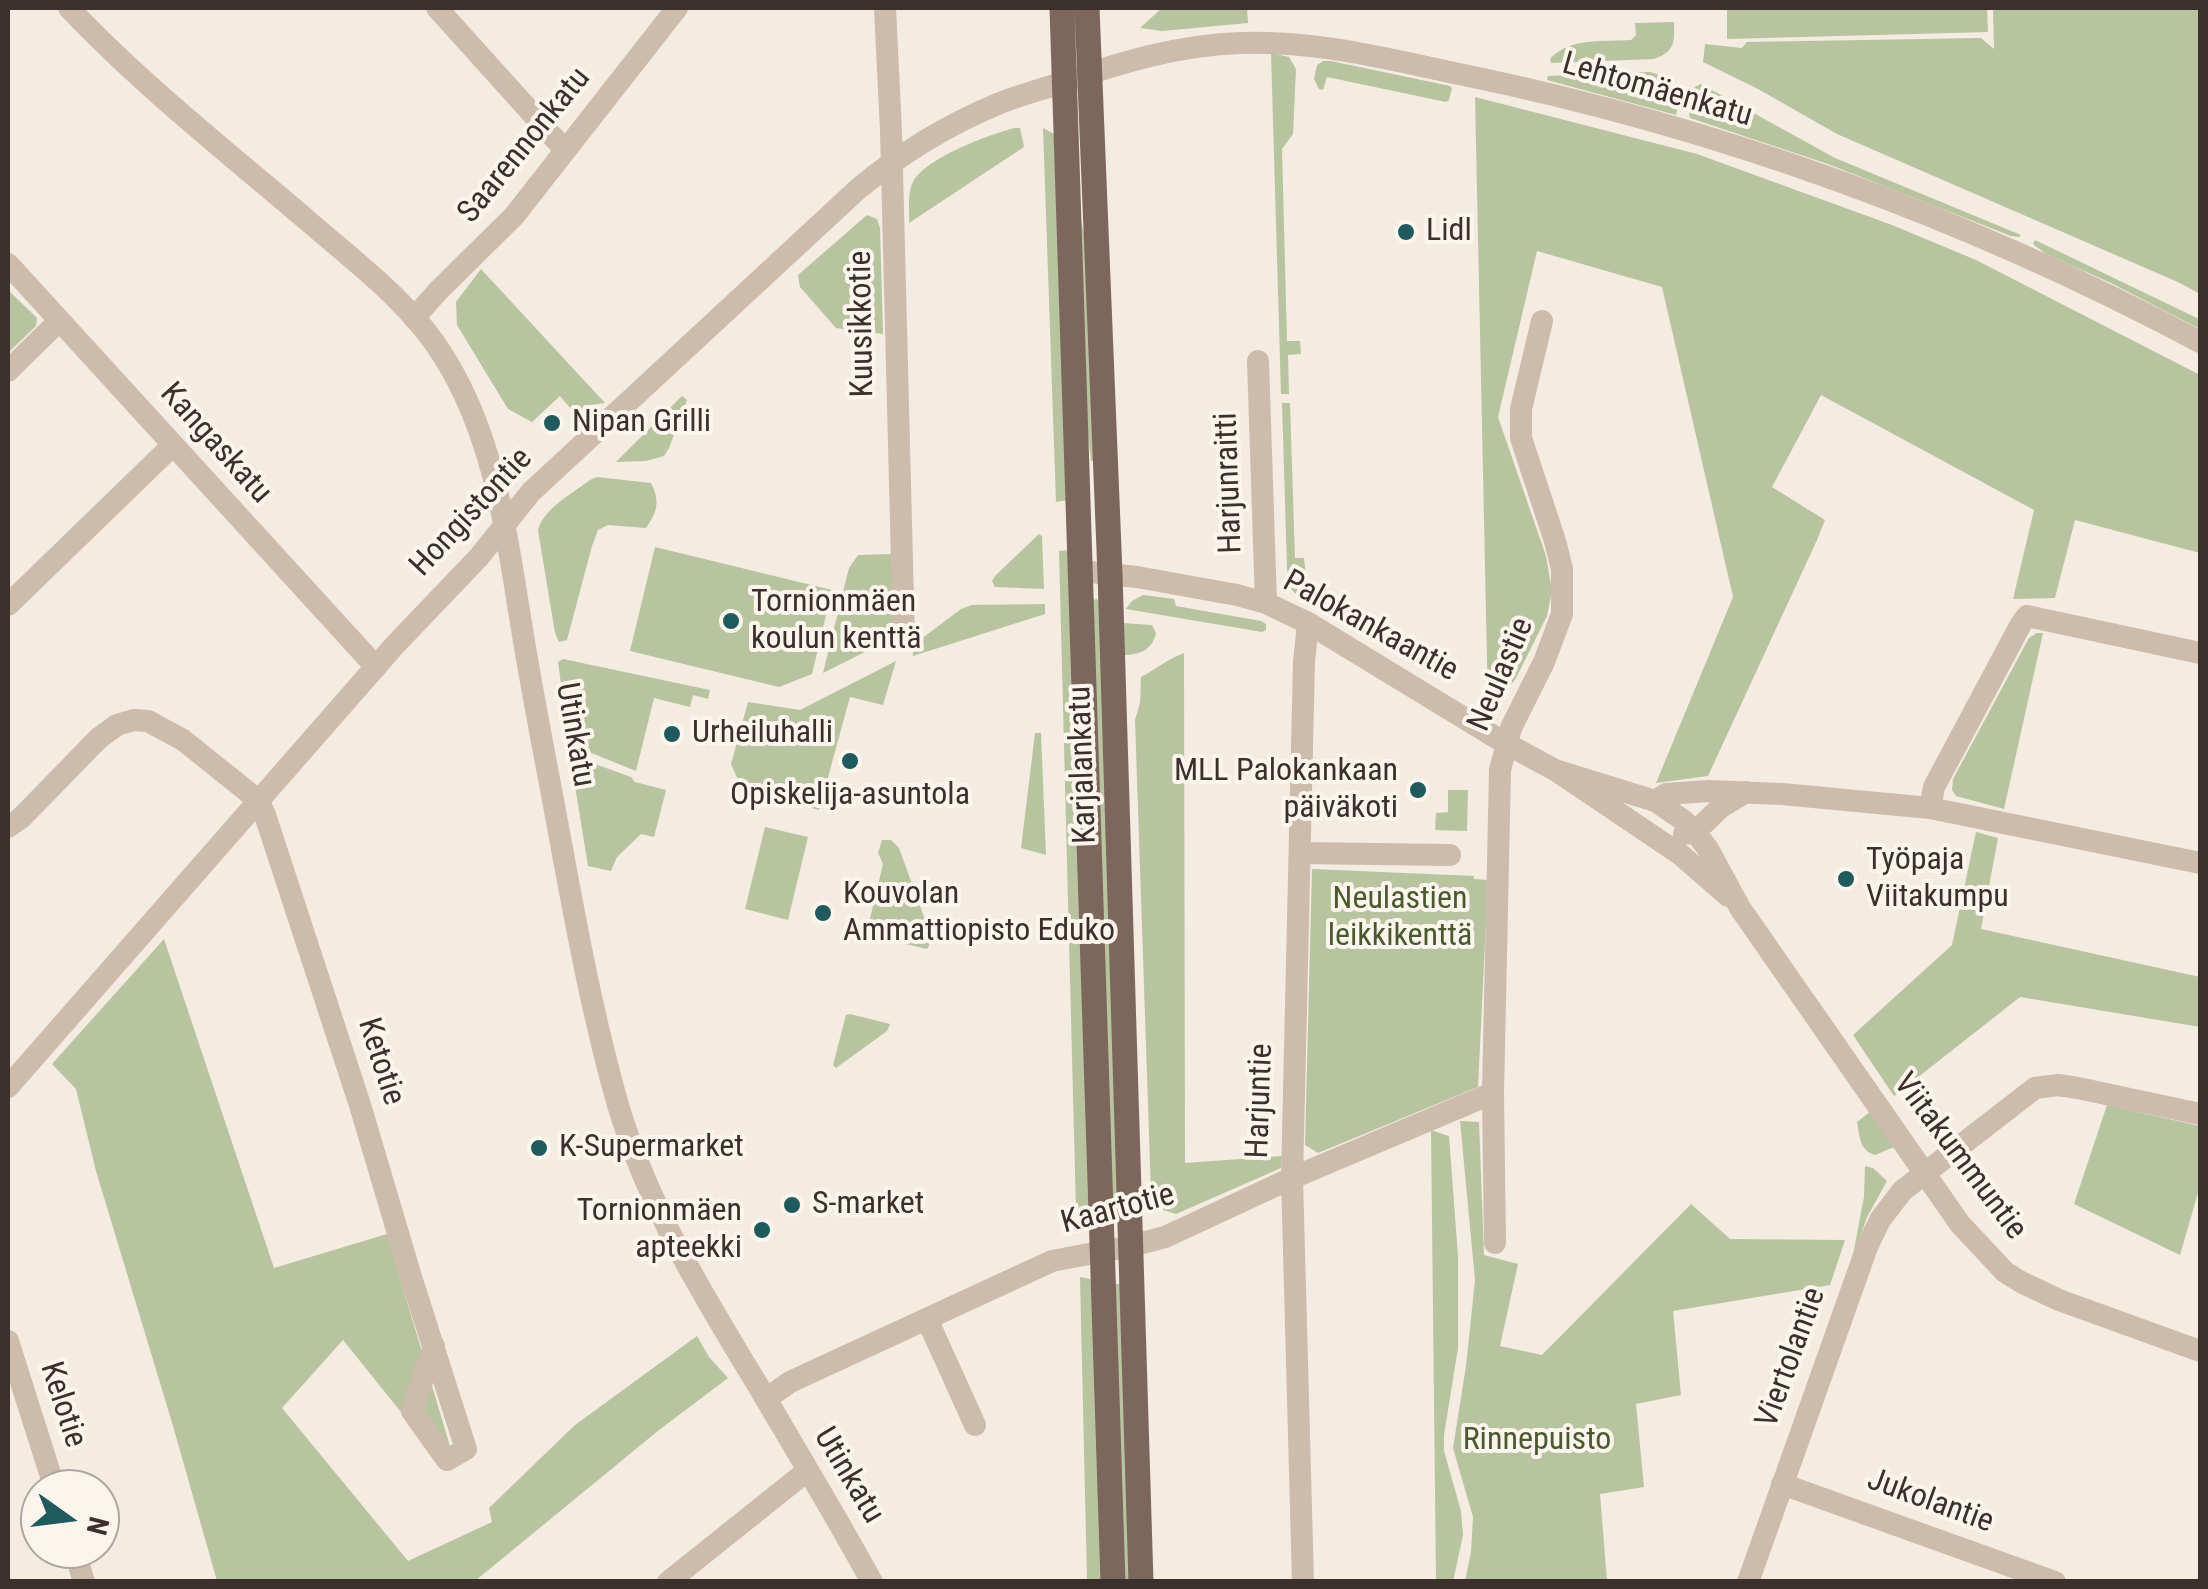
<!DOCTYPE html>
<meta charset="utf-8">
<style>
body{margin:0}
#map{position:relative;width:2208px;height:1589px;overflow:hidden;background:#f4ebe1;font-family:"Roboto Condensed",sans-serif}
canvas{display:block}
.frame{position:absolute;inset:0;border:10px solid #3b302b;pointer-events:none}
.north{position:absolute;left:20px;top:1469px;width:100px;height:100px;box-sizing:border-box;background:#fbf5ee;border:2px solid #aea6a0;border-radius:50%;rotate:104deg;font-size:28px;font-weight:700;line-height:40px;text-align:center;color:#3b302b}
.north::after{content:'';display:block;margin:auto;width:35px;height:45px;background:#1f5a5e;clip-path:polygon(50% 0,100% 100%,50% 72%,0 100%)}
</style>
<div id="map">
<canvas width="2208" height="1589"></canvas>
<div class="frame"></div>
<div class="north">N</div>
</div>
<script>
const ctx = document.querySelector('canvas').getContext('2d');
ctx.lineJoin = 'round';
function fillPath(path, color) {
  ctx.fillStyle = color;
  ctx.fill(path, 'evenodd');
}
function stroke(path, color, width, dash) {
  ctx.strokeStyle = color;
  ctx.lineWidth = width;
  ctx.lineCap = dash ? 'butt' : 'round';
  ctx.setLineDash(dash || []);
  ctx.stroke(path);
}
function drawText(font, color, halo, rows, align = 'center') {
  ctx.font = font + ' "Roboto Condensed",sans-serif';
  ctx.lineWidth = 8;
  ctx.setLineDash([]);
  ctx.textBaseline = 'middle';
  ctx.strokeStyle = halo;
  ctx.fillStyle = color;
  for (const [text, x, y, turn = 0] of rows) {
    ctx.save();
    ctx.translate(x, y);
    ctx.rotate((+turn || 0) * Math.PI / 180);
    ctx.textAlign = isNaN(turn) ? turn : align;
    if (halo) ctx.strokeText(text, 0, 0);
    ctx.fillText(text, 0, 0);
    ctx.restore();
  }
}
fillPath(new Path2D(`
 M1162,8H1247L1248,23L1162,31L1140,28Z
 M1727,8H1987L1988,32L1727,39Z
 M1993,8H2200V294L2180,283L1837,134L1758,89L1703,62L1705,44L1742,48L1747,42L1981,38L1994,49Z
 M1674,22C1674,42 1676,51 1654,59L1551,63L1550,59C1569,37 1605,42 1631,40L1636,35L1635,23Z
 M1271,53L1289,57L1296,69L1293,134L1282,149L1287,341H1300L1301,354L1288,355L1289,394H1281Z
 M1323,61H1331L1450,86L1452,88L1449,100L1446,102L1327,77L1323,90L1319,89L1314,79L1317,65Z
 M1650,72C1671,77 1683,93 1676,115L1547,80L1548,76Z
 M1701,84L1835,158L2021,235L2019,237L2011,236L1828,164L1690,118C1688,106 1687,88 1701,84Z
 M1475,97L1697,154L1892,225L1976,260L2200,375V553L2075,520L2055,598L2013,599L2034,510L1821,395L1772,487L1825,520L1817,540L1708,776L1656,783L1733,597L1662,287L1537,251L1498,417L1546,556L1552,590L1547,616L1516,678L1496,706L1488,708Z
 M1015,128H1020L1024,147L909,223C910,211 907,196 912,184C922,159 990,134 1015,128Z
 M1043,128L1054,134L1068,500L1056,502Z
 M1079,209L1086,245L1095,460L1091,461L1083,395Z
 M867,215L877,219L880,228L883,334L836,328L800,287L798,275Z
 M2035,240L2199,319L2200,329L2111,283L2046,254L2033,244Z
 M481,269L605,403L590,405L577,416L560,396L532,422L508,409L457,325L456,302Z
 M8,290L37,318L36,326L8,353Z
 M682,396L687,400L669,448L664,456L646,461L616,462Z
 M1282,403H1290L1295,558H1304C1305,571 1310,587 1302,597C1289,593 1288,580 1287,568Z
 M597,477L651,483C660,501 658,511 646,528L608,525L598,530L592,546L567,640L559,642L555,633L538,530C545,507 572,494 590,480Z
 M1039,534L1042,536L1044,589L995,587L992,581L996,575Z
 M655,547L832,590L812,674L779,687L630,651Z
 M1070,550L1089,1211L1076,1212L1059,551Z
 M891,554L895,637L823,673L849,568L858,555Z
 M1143,595L1174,599L1176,606L1261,621L1266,624V630L1262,632L1126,609L1132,601Z
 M1097,599L1099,602L1121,1211H1109L1093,600Z
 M1045,604V614L913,656L912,646L961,609L972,605Z
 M1121,623L1152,625L1156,633C1152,651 1139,655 1122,655Z
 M2037,633H2043L2004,809L1956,796L1952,790L1953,779L2029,638Z
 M1184,653L1185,1163L1282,1156L1281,1168L1176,1214L1160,1209L1151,1193L1135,720L1140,703L1141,677C1156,669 1168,659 1184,653Z
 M563,659L710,690L708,699L693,695L690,707L654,698L636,771L569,744L558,662Z
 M896,661L883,705L850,697L819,810L742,789L731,764L748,702L800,710Z
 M1035,733H1041L1046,855L1021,848Z
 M570,755L631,777L635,782L666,790L654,837L641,834L617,857L611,871L588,866Z
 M1448,790H1468L1467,831L1435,830L1436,813L1448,812Z
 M765,827L808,837L788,920L745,909Z
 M1976,832L1998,838L1981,929L2200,977V1027L2020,997L1894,1096L1853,1035L1952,945Z
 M882,840H891L899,848L932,939L927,949L872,936L868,927L883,864L878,853Z
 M1312,869L1474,876V879L1488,880L1478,1087L1318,1153L1305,1145Z
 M164,939L274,1268L387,1234L449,1443L434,1453L343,1340L282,1408L408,1561L492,1522L489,1508L575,1425L697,1336L709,1357L728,1378L659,1430L475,1581H217L173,1426L96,1171L76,1089L52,1064Z
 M850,1014L890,1024L887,1031L836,1068L833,1065L846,1015Z
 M2107,1105L2200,1126V1186L2180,1255L2074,1204Z
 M1871,1111L1894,1147L1875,1155C1859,1150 1860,1137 1857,1122Z
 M1460,1121L1479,1122L1484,1255L1518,1264L1500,1346L1542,1355L1691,1204L1730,1239L1845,1240L1830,1285L1673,1311L1681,1395L1636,1404L1644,1487L1600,1494L1607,1581H1465L1471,1552L1473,1517L1453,1448L1466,1366L1475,1280Z
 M1431,1130L1449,1136L1458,1256V1348L1444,1435V1451L1461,1511L1463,1535L1453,1582L1436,1581Z
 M1865,1166L1873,1168L1887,1181L1867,1217L1852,1260L1864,1197Z
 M1080,1277L1095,1280L1103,1581H1087Z
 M1111,1284H1123L1132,1581H1122Z`), '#b8c4a0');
stroke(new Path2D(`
 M69,8C142,85 227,152 308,221C355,262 411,303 444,357C498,443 508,548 525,647C535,707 547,767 558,827C574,914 590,1002 613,1087C643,1202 706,1299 766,1399C802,1460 838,1520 872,1582
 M437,8L565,150
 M885,8L891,131L904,640
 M8,264L376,667
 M414,318L439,290L514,216L677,8
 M1258,361L1266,603
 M8,371L59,321
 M1081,571L1137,577L1237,595L1266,603L1308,623L1505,743L1555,770L1681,855L1728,896
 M8,605L172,446
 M1555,770L1655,801L1683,820L1695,832L1708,849L1740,908L1960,1224L2005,1272L2021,1282L2059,1300L2200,1351
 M1655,801L1666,794L1709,791L1782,794L1930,808L2200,863
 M1930,808L1934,787L2021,624L2027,616L2200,653
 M8,827L21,818L99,738L117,725L134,720L148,721L183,740L258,800L265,815L360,1105L411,1277L466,1449L447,1460L412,1411L434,1346
 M1684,834L1695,832L1721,807L1746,792
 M1300,853L1450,855
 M8,1087L394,646L479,557L531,492L858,189C900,154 949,124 1000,103C1021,95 1043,89 1064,82C1122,62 1179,45 1241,43C1317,40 1390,60 1464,75C1721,128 1969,219 2200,342
 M1495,1243L1493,1093L1500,770L1511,728L1544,662L1562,614V569L1555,541L1521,438V409L1542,321
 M927,1319L975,1425
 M8,1341L55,1489
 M766,1399L790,1382L1052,1261L1131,1246L1165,1237L1292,1178L1493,1093
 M1782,1484L2055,1582
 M74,1549L84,1582
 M668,1582L807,1471
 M1303,1582L1292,1178L1304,662L1308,623
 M1748,1582L1867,1247L1880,1220L1902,1191L2035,1088L2058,1085L2078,1088L2200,1114`), '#cdbbac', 22);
stroke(new Path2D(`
 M1062,8L1113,1582
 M1087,8L1110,574L1141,1582`), '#7d675c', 25);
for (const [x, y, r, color] of [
 [1406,232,10,"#1f5a5e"],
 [552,423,10,"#1f5a5e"],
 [731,621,10,"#1f5a5e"],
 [672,734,10,"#1f5a5e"],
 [850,761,10,"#1f5a5e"],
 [1418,790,10,"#1f5a5e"],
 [1846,879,10,"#1f5a5e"],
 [823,913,10,"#1f5a5e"],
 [539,1148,10,"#1f5a5e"],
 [792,1205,10,"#1f5a5e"],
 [762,1230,10,"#1f5a5e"]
]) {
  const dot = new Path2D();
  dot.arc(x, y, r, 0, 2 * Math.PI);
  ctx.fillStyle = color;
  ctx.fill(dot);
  stroke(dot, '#fbf5ee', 4);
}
drawText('32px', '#3b302b', '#fbf5ee', [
 ["Lehtomäenkatu",1657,91,16],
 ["Saarennonkatu",525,146,-51],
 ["Kuusikkotie",863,324,-91],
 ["Kangaskatu",215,444,48],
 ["Harjunraitti",1230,483,-92],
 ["Hongistontie",472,513,-47],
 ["Palokankaantie",1370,627,29],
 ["Neulastie",1502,675,-67],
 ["Utinkatu",574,735,80],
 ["Karjalankatu",1084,765,-92],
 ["Ketotie",380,1062,72],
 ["Harjuntie",1261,1101,-88],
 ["Viitakummuntie",1959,1157,53],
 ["Kaartotie",1118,1210,-15],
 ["Viertolantie",1792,1358,-70],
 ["Kelotie",62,1405,72],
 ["Utinkatu",848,1476,59],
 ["Jukolantie",1930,1502,20]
]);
drawText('32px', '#3b302b', '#fbf5ee', [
 ["Lidl",1426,232],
 ["Nipan Grilli",572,423],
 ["Tornionmäen",751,603],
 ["koulun kenttä",751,640],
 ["Urheiluhalli",692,734],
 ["MLL Palokankaan",1398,772,"right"],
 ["päiväkoti",1398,809,"right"],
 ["Opiskelija-asuntola",850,796,"center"],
 ["Työpaja",1866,861],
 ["Viitakumpu",1866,898],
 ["Kouvolan",843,895],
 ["Ammattiopisto Eduko",843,932],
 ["K-Supermarket",559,1148],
 ["S-market",812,1205],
 ["Tornionmäen",742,1212,"right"],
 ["apteekki",742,1249,"right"]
], 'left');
drawText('32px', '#4a5a2e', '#fbf5ee', [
 ["Neulastien",1400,900],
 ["leikkikenttä",1400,937],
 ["Rinnepuisto",1537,1441]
]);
</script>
